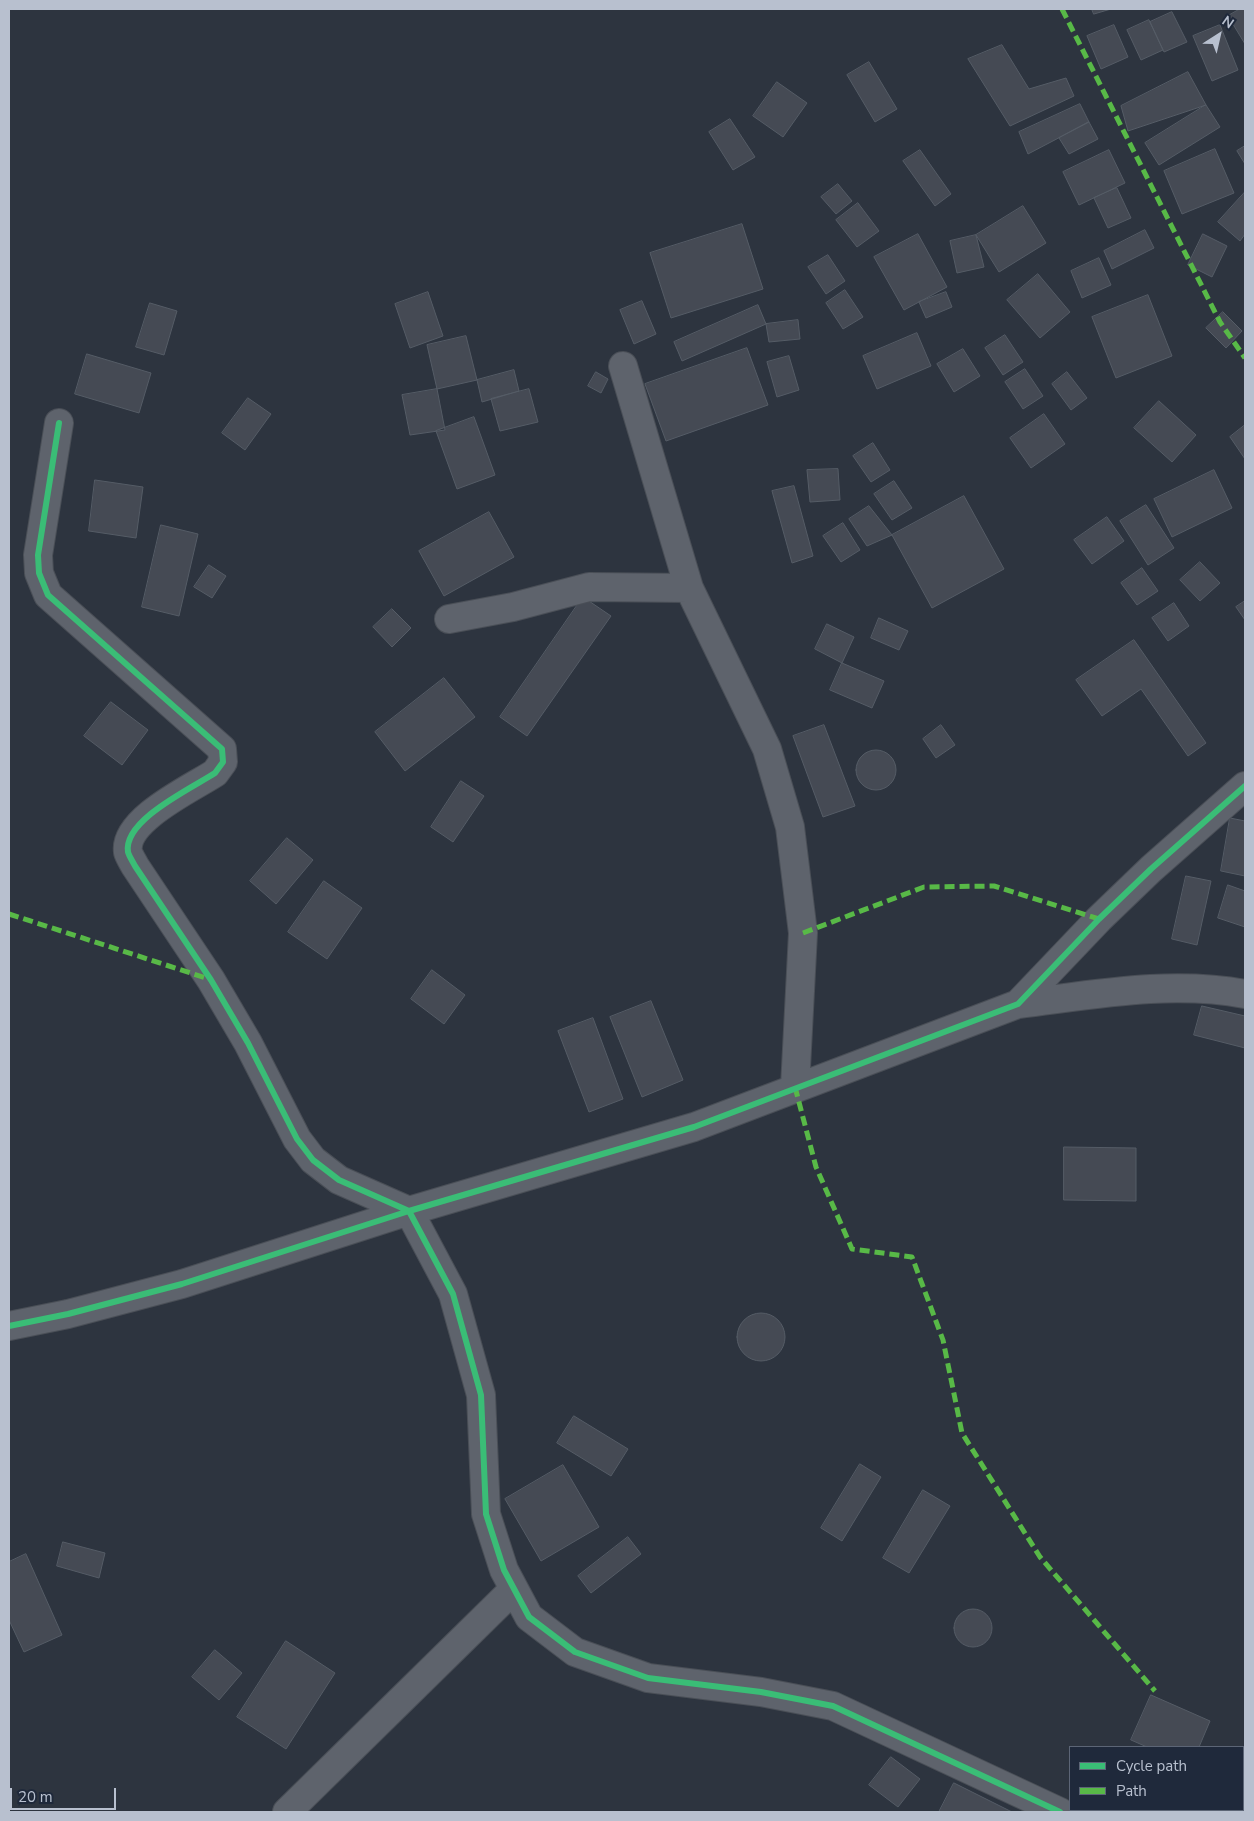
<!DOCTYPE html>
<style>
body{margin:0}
#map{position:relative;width:1254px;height:1821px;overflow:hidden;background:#2d343f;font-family:"Nunito Sans",sans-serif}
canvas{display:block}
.frame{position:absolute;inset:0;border:10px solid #b8c0cf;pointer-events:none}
.legend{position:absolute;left:1069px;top:1746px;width:175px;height:65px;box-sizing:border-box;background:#1f293b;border:1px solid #5c6576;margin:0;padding:6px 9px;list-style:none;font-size:15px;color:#b8c0cf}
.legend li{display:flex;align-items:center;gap:10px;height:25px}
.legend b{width:25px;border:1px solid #5c6576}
.north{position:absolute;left:1194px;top:10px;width:50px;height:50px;-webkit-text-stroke:4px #1f293b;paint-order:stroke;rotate:35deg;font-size:14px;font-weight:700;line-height:20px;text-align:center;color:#b8c0cf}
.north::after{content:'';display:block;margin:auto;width:18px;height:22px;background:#b8c0cf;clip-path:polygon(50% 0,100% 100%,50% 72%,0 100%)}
.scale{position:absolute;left:10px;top:1788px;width:106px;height:22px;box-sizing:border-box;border:2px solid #b8c0cf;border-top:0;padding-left:6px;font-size:15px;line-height:18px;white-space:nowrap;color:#b8c0cf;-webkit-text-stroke:4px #1f293b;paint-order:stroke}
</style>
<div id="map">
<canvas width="1254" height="1821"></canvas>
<div class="frame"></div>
<ul class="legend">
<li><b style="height:6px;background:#3abd76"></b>Cycle path</li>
<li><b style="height:6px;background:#58b947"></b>Path</li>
</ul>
<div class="north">N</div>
<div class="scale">20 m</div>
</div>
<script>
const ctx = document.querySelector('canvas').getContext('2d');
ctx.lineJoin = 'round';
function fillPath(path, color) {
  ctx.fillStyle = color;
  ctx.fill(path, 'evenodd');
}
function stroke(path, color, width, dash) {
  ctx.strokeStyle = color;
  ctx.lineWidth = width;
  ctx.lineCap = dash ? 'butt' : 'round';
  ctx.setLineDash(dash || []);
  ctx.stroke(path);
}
const building = new Path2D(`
 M1092,9H1111L1094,14Z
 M1240,9H1245V44L1228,16Z
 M1172,12L1187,42L1164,52L1150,22Z
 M1149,20L1163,50L1141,60L1127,30Z
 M1114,25L1128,57L1101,69L1087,36Z
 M1220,25L1238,70L1212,81L1193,36Z
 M1002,45L1029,89L1066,78L1074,96L1010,126L968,59Z
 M869,62L897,109L875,122L847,75Z
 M1188,72L1206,105L1128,131L1121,106Z
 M777,82L807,103L783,137L753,116Z
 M1080,104L1089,122L1028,154L1019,132Z
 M1206,105L1220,127L1159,165L1145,143Z
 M730,119L755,157L733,170L709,132Z
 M1089,122L1098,139L1069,154L1059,138Z
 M1245,146V164L1237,151Z
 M1215,149L1234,193L1182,214L1164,171Z
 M920,150L951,194L935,206L903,161Z
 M1109,150L1125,183L1079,205L1063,172Z
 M838,184L852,201L836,214L821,197Z
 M1117,188L1131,218L1108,228L1094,198Z
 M1245,192V234L1240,241L1218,222Z
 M858,203L879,231L857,247L836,220Z
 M1023,206L1046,243L999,272L976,235Z
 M742,224L763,289L671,318L650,253Z
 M1145,230L1154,248L1112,269L1104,251Z
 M918,234L947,287L904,310L874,257Z
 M1203,234L1227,246L1212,277L1188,265Z
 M976,235L984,267L957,273L950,241Z
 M828,255L845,281L826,294L808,267Z
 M1099,258L1111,285L1082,298L1071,271Z
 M1038,274L1070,312L1040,338L1007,300Z
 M845,290L863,317L843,329L826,303Z
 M428,292L443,336L410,348L395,304Z
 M946,292L952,307L926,318L919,302Z
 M1148,295L1172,356L1116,378L1092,317Z
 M642,301L656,334L634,344L620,310Z
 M150,303L177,311L164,355L136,347Z
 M758,305L766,324L682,361L674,342Z
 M1223,312L1242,331L1226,348L1206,328Z
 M798,320L800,339L769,342L766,324Z
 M917,333L931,366L877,389L863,356Z
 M1005,335L1023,362L1003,375L985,348Z
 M466,336L477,380L437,389L427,345Z
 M747,348L768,405L666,441L645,384Z
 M963,349L980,376L954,392L937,364Z
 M87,354L151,373L139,413L75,394Z
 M789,356L799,390L777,397L767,362Z
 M1025,369L1043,396L1023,409L1005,382Z
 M514,370L519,391L482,402L477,380Z
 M596,372L608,379L601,393L588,386Z
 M1067,372L1087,398L1071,410L1052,384Z
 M437,389L445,430L410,435L402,395Z
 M529,389L538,422L500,431L491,399Z
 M248,398L271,414L245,450L222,433Z
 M1159,401L1196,435L1172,462L1134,428Z
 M1044,414L1065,444L1031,468L1010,438Z
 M474,417L495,475L457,489L436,431Z
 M1245,425V459L1230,437Z
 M873,443L890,470L871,482L853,456Z
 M838,469L840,500L810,502L807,470Z
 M1214,470L1232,508L1172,537L1154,499Z
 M95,480L143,487L136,538L89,531Z
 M894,481L912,508L892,520L874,494Z
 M794,486L813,556L792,563L772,491Z
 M964,496L1004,569L932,608L892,535Z
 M1146,505L1174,548L1148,565L1120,521Z
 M869,506L892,535L867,546L849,519Z
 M489,512L514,557L444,596L419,551Z
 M1107,517L1124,541L1092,564L1074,540Z
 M843,523L860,550L841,562L823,536Z
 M161,525L198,534L179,616L142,607Z
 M1200,562L1220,583L1200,601L1180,580Z
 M209,565L226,576L212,598L194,587Z
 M1142,568L1158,591L1137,605L1121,583Z
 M583,597L611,616L527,736L500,717Z
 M1245,601V620L1236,607Z
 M1174,603L1189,626L1168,641L1152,618Z
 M392,609L411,628L392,647L373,627Z
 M879,618L908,631L899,650L871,638Z
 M827,624L854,637L842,663L815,649Z
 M1134,640L1206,743L1188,756L1141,689L1102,716L1076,680Z
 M842,663L884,681L872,708L830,690Z
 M444,678L475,717L405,771L375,732Z
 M111,702L148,730L122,765L84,736Z
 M824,725L855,806L823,817L793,736Z
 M941,725L955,745L936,758L923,739Z
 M856 770a20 20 0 1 1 40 0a20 20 0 1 1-40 0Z
 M461,781L484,796L453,842L431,827Z
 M1230,818L1245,821V876L1221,871Z
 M287,838L313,860L276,904L250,881Z
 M1186,876L1211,881L1197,945L1172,939Z
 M324,881L362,908L327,959L288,932Z
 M1228,885L1245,891V927L1218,918Z
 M432,970L465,995L444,1024L411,999Z
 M651,1001L683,1080L642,1097L610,1017Z
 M1202,1006L1245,1016V1048L1194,1035Z
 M593,1018L623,1099L589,1112L558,1031Z
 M1064,1147L1136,1148V1201L1064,1200Z
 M737 1337a24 24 0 1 1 48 0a24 24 0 1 1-48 0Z
 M574,1416L628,1449L611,1476L557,1443Z
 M860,1464L881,1477L842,1541L821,1528Z
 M563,1465L599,1527L541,1561L505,1499Z
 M923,1490L950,1506L909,1573L883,1558Z
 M628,1537L641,1554L591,1593L578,1576Z
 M63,1542L105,1553L99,1578L57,1566Z
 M26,1554L62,1635L24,1652L9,1620V1562Z
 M954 1628a19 19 0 1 1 38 0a19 19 0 1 1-38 0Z
 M286,1641L335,1673L286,1749L237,1717Z
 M215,1650L242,1673L219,1700L192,1677Z
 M1151,1695L1210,1721L1199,1747H1147L1131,1740Z
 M891,1757L920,1779L898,1807L869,1785Z
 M954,1783L1012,1812H939Z`);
fillPath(building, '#454a54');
stroke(building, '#555c66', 1);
const minor = new Path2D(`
 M623,366L689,588L767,749L790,827L803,933L795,1087
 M59,423L38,555L39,573L48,595L222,749L223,762L215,773C192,788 123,820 128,852C129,856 133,862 135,866L211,980L248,1043L297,1139L313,1160L339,1180L409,1211L453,1294L481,1395L486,1514L504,1570L529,1617L575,1652L648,1678L761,1692L833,1706L1060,1812
 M449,619L513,607L589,587L689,588
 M1018,1004C1093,995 1169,980 1245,994
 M9,1326L68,1314L182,1284L409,1211L694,1127L1018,1004L1099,919L1151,869L1245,786
 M287,1812L514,1589`);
stroke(minor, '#4a4f57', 30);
stroke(minor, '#5e636c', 28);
stroke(new Path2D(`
 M1062,9L1220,322L1245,358
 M9,914L209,979
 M803,933L924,887L994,886L1099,919
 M795,1087L816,1167L852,1249L912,1257L943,1340L962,1433L1040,1557L1155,1691`), '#58b947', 5, [10, 5]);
stroke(new Path2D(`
 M59,423L38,555L39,573L48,595L222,749L223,762L215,773C192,788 123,820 128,852C129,856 133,862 135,866L211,980L248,1043L297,1139L313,1160L339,1180L409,1211L453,1294L481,1395L486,1514L504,1570L529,1617L575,1652L648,1678L761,1692L833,1706L1060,1812
 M9,1326L68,1314L182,1284L409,1211L694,1127L1018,1004L1099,919L1151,869L1245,786`), '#3abd76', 6);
</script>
